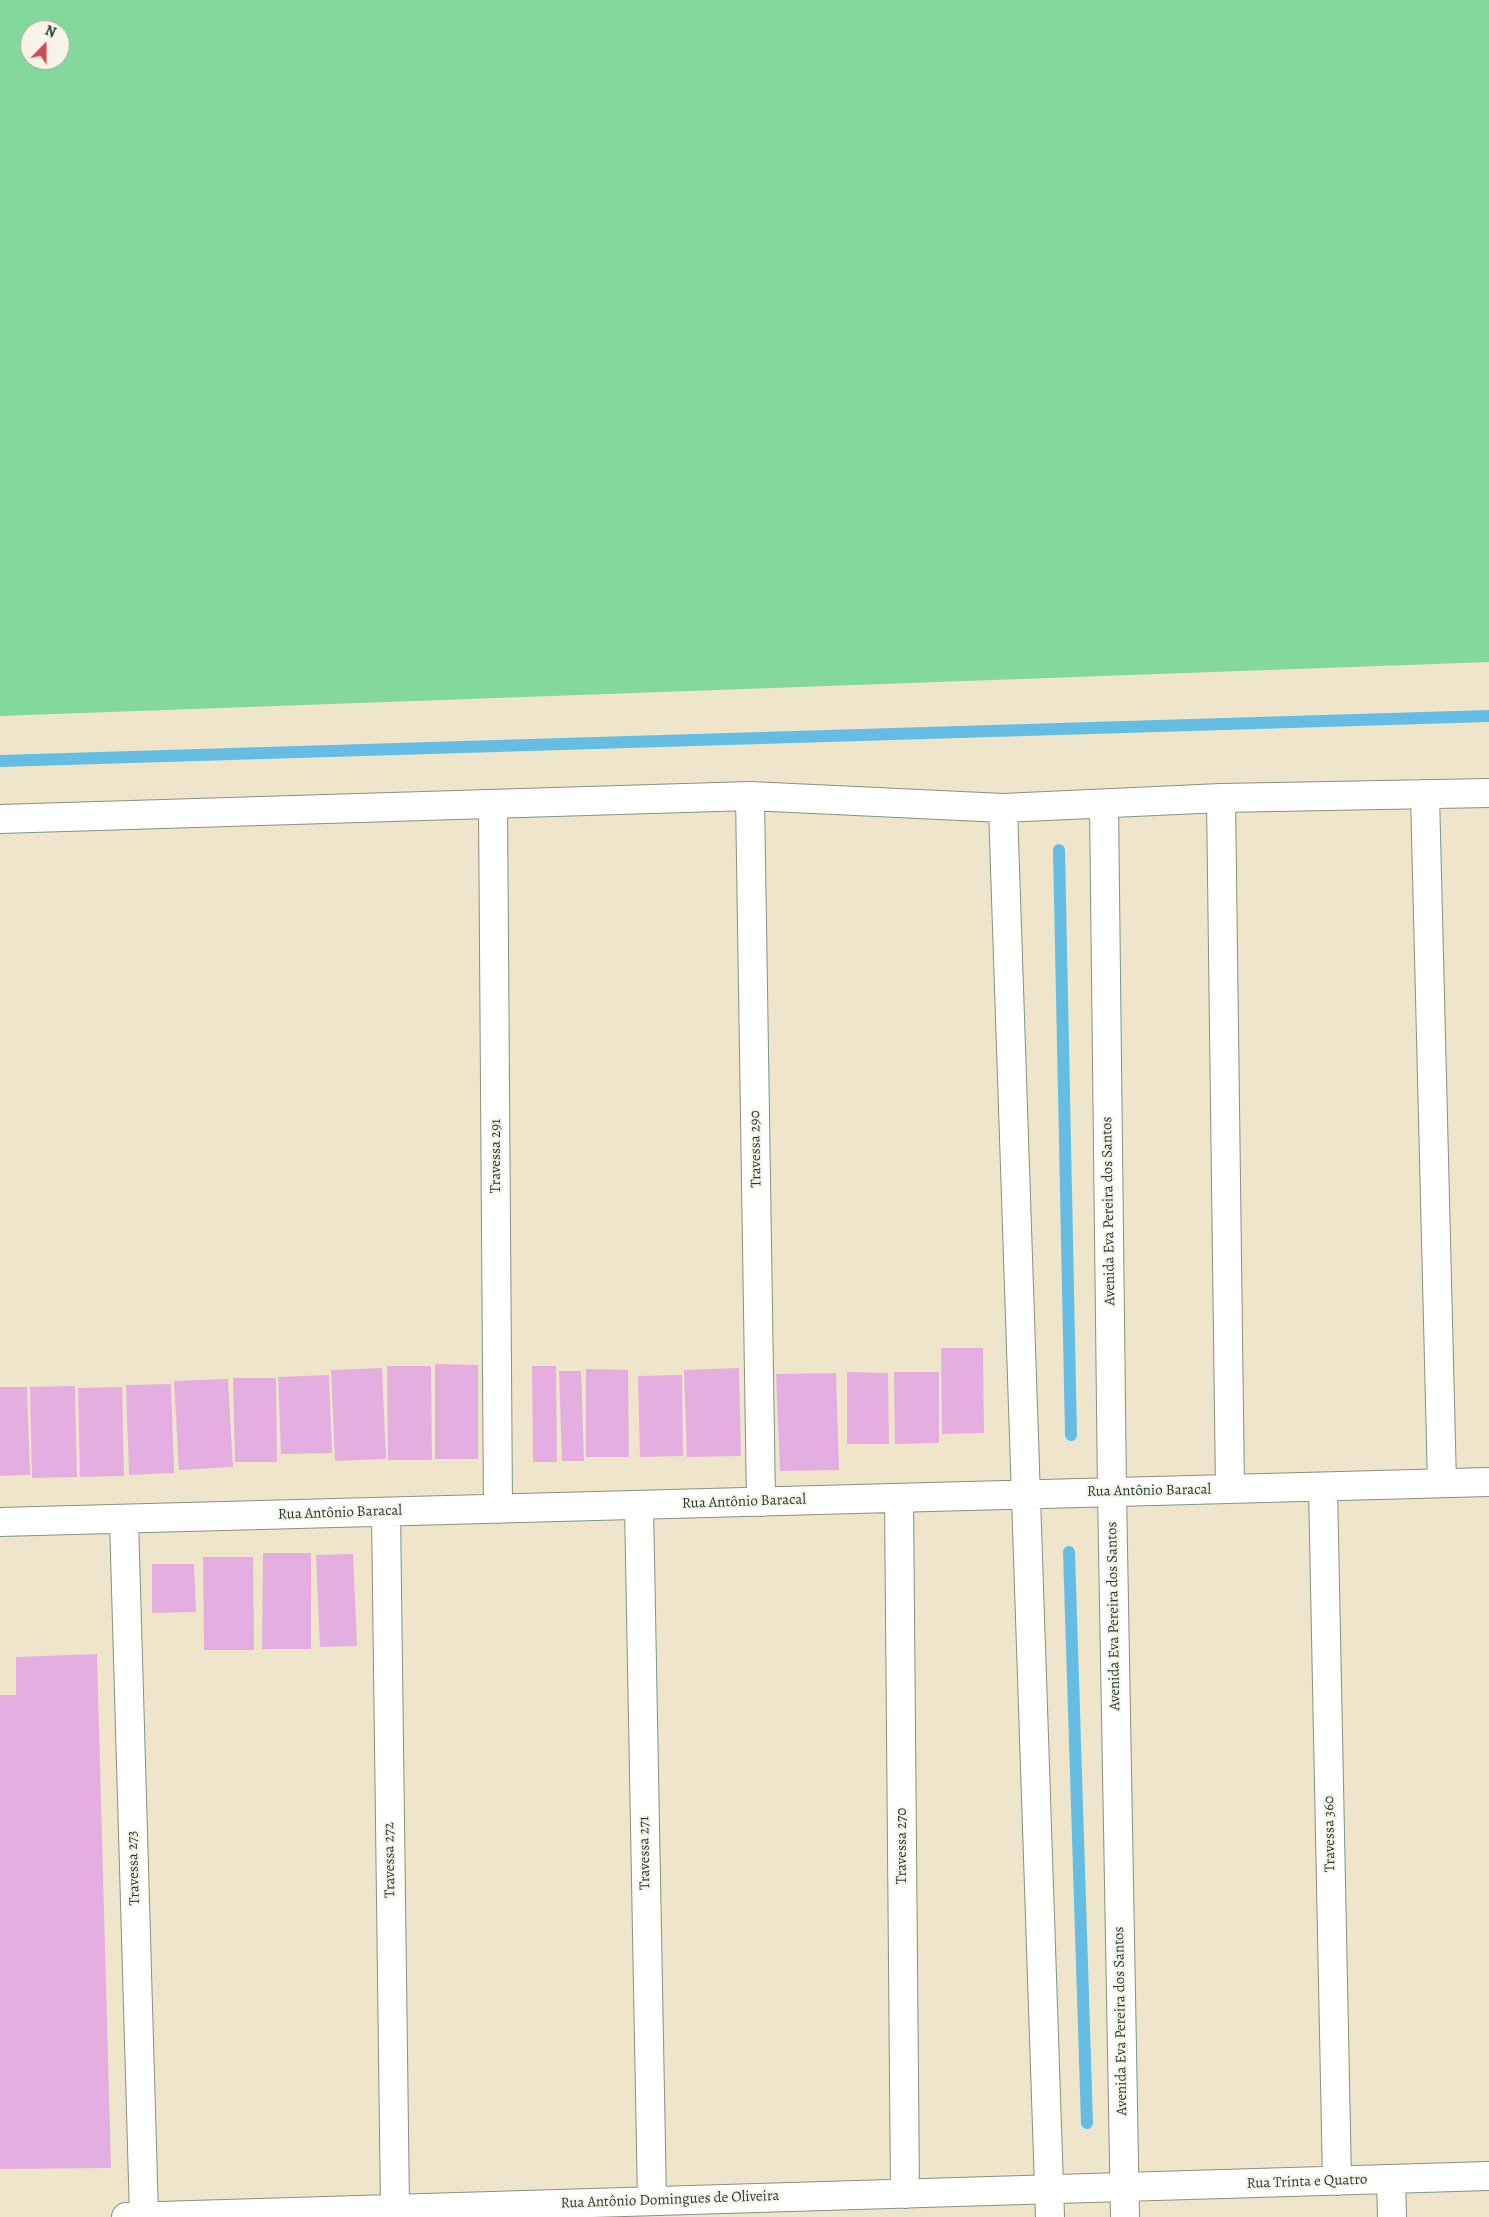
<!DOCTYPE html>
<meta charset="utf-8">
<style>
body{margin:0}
#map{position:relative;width:1489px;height:2217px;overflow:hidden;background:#efe5cb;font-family:Alegreya,serif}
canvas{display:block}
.north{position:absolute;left:20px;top:20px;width:50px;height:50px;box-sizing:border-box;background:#f7f3e8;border:1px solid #a1aaa0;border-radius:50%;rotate:22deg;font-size:14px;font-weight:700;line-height:20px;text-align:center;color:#1f3d34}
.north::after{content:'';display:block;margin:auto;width:18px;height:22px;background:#d1495b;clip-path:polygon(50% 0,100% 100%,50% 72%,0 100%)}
</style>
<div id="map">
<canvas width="1489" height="2217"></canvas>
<div class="north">N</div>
</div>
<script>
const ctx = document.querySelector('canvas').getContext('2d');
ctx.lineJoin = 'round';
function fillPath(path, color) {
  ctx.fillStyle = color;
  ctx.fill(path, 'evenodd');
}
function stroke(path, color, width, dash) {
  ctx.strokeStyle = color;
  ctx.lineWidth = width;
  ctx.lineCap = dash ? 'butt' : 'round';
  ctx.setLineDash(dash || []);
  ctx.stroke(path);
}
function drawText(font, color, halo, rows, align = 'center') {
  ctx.font = font + ' Alegreya,serif';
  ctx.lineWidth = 4;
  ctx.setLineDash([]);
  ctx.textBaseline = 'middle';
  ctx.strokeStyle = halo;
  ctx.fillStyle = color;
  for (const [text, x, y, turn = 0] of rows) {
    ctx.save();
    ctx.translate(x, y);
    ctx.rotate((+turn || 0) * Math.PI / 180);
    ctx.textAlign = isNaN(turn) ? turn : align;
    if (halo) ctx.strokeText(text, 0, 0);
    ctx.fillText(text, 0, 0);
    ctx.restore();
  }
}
fillPath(new Path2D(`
 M0,0H1489V662L0,716ZM30,30H60V60H30Z`), '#83d89b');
stroke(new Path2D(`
 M0,761L1489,716
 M1059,850L1071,1435
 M1069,1552L1087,2123`), '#66bde3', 12);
fillPath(new Path2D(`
 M941,1348H983L984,1433L942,1434Z
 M435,1364L478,1365V1459H435Z
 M387,1366H431L432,1460H388Z
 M532,1366H556L557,1462H533Z
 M382,1368L386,1459L335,1461L331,1370Z
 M739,1368L741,1456L687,1457L684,1370Z
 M586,1369L628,1370L629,1457H586Z
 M559,1371H581L584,1461H562Z
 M847,1372L888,1373L889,1444H847Z
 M894,1372H939V1443L895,1444Z
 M836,1373L839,1470L780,1471L776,1374Z
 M329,1375L332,1453L281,1454L278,1377Z
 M682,1375L683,1456L640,1457L638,1376Z
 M233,1378H276L277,1462H235Z
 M228,1379L233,1467L179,1470L174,1381Z
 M171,1384L174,1473L129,1475L126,1385Z
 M75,1386L77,1477L32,1478L30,1387Z
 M0,1387H27L30,1475L0,1476Z
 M122,1387L124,1476L80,1477L78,1388Z
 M263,1553H311V1649H262Z
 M353,1554L357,1646L320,1647L316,1555Z
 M203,1557H253L254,1650H204Z
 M152,1564H194L196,1612L152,1613Z
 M97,1654L111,2168L0,2169V1695H16V1657Z`), '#e4afe0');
const minor = new Path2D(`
 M1425,794L1442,1483
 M750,796L761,1502
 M1221,798L1230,1489
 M493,804L498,1509
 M1104,804L1112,1492L1125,2217
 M1003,808L1050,2217
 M0,819L750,796L1003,808L1221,798L1489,793
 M1323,1487L1337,2181
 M899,1498L905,2194
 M639,1505L652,2201
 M386,1512L395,2209
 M124,1519L144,2216
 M0,1522L1489,1482
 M1391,2179L1392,2217
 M126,2217L1489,2176`);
stroke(minor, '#879180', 30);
stroke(minor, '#fff', 28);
drawText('15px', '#1f3d34', '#f7f3e8', [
 ["Travessa 290",756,1149,-91],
 ["Travessa 291",496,1156,-90],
 ["Avenida Eva Pereira dos Santos",1109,1211,-91],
 ["Rua Antônio Baracal",1149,1491,-1],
 ["Rua Antônio Baracal",744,1502,-2],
 ["Rua Antônio Baracal",340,1513,-2],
 ["Avenida Eva Pereira dos Santos",1114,1616,-91],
 ["Travessa 360",1330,1834,-91],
 ["Travessa 270",902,1846,-90],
 ["Travessa 271",645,1853,-91],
 ["Travessa 272",390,1860,-91],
 ["Travessa 273",134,1868,-92],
 ["Avenida Eva Pereira dos Santos",1121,2021,-91],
 ["Rua Trinta e Quatro",1307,2182,-2],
 ["Rua Antônio Domingues de Oliveira",670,2200,-2]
]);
</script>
